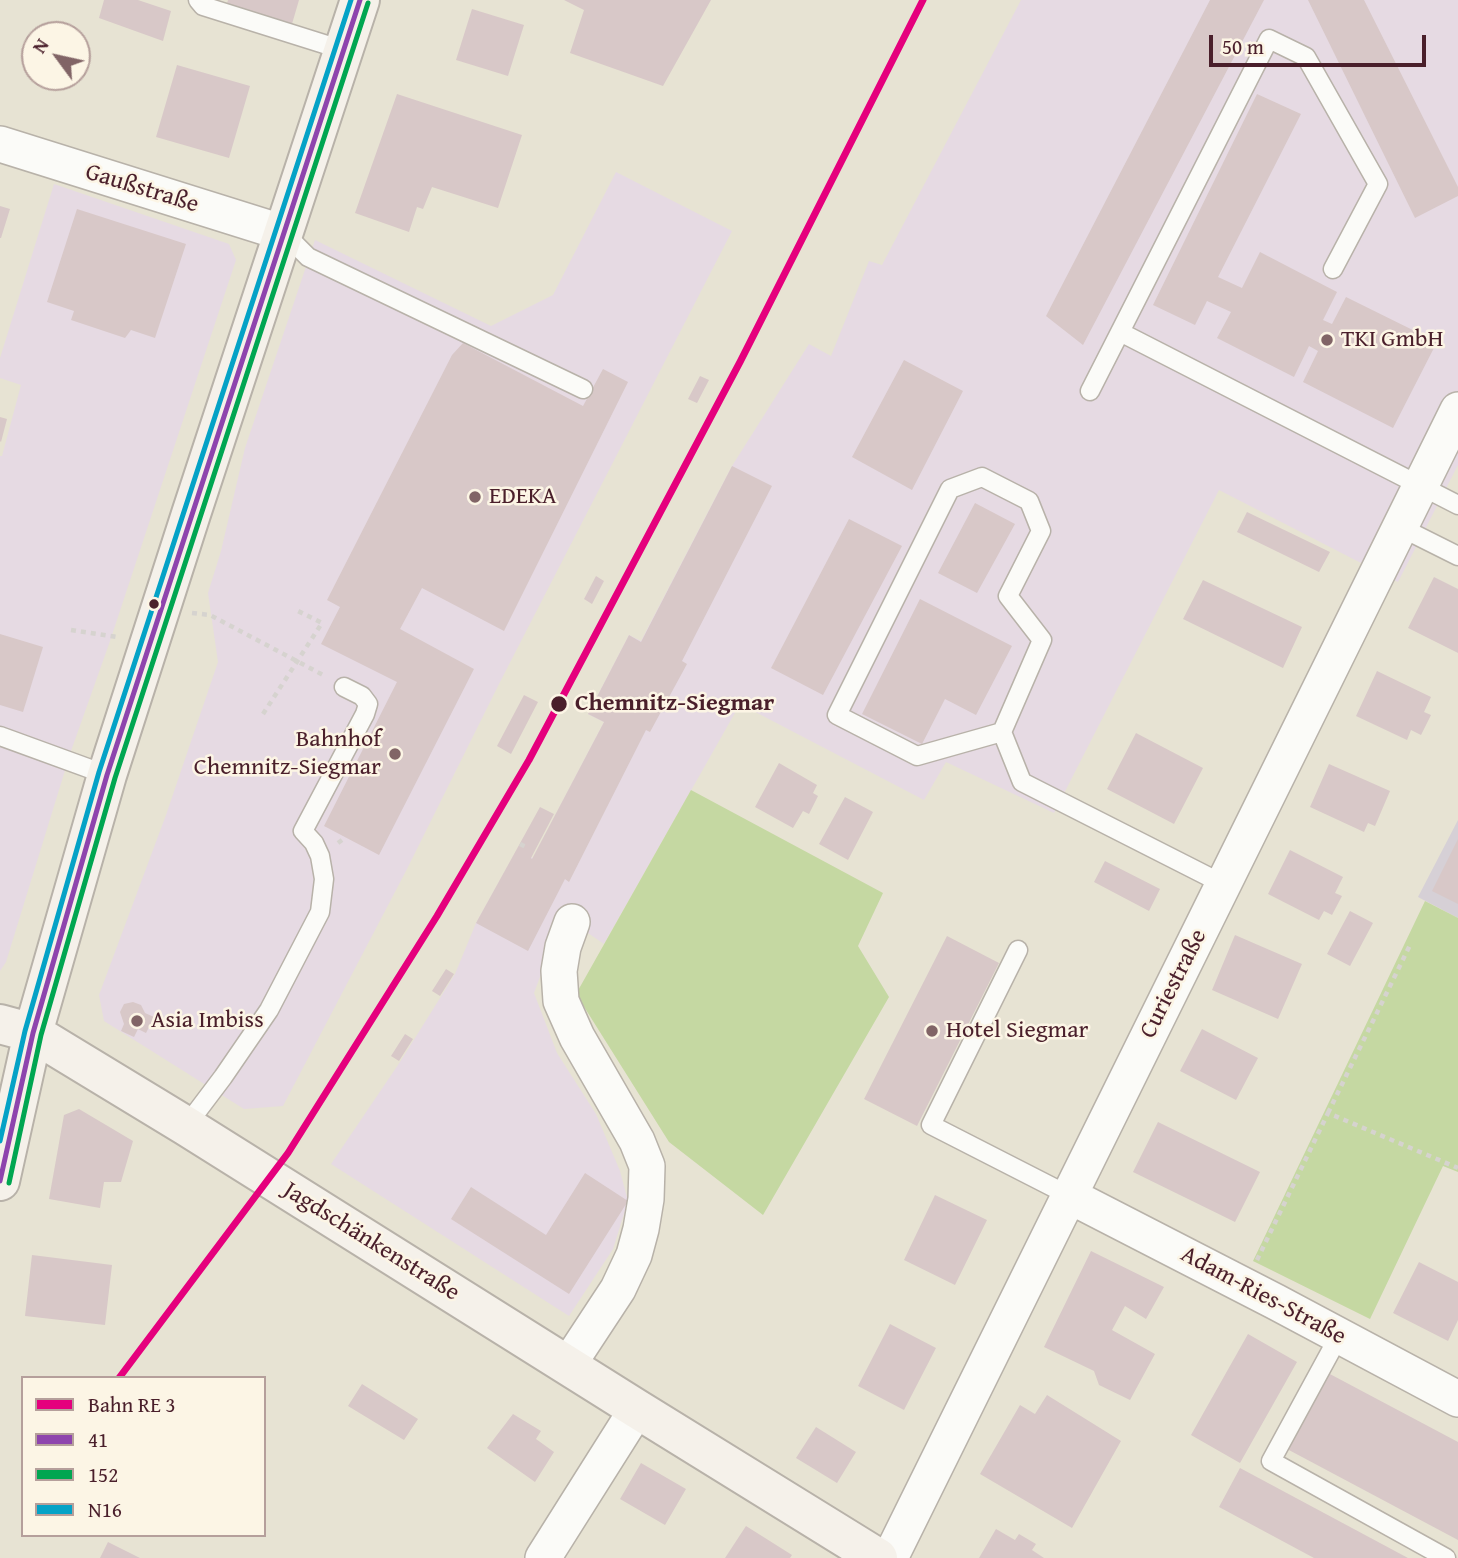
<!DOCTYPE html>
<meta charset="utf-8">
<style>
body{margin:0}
#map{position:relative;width:1458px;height:1558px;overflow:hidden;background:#e7e3d3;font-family:"Gentium Book Plus",serif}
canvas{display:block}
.legend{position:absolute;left:21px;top:1376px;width:245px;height:161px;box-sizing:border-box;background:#fcf5e5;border:2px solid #b59f9b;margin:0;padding:9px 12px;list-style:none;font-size:21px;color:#4a1f2b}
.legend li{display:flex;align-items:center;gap:14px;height:35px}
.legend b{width:35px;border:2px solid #b59f9b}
.north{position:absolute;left:21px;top:21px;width:70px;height:70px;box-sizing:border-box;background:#fcf5e5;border:2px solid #b59f9b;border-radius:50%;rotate:303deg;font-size:19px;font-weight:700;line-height:28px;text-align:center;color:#4a1f2b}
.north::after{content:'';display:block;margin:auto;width:24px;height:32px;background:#816466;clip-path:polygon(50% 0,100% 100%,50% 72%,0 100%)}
.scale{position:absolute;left:1209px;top:35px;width:217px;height:32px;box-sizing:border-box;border:4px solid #4a1f2b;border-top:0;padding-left:9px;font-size:21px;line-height:24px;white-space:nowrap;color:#4a1f2b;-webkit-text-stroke:5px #fcf5e5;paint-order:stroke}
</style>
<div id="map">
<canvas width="1458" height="1558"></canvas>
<ul class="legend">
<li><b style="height:9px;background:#e5007d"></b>Bahn RE 3</li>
<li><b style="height:9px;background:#8e44ad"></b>41</li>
<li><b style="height:9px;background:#00a651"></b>152</li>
<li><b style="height:9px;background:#04a2c6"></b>N16</li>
</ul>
<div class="north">N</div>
<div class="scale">50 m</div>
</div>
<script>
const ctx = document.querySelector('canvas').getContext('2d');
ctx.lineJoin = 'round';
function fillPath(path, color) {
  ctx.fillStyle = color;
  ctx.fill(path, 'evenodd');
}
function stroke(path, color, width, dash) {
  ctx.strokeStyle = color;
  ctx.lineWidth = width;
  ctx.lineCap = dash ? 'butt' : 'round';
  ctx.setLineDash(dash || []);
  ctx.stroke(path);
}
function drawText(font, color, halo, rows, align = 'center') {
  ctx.font = font + ' "Gentium Book Plus",serif';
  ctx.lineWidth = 5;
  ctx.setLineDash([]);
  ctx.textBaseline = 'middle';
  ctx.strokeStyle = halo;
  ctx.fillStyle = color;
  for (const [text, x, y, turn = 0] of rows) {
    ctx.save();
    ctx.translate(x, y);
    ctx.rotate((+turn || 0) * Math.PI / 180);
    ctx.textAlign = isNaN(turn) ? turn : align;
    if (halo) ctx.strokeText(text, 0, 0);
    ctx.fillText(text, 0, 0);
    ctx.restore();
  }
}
fillPath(new Path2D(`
 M1021,0H1458V465L1398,582L1219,490L1054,813L946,762L924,800L740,704L604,944L572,922L562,918L534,993L557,1053L596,1114L620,1171L628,1201L613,1249L569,1316L331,1164L400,1062L455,974L476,923L517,850L533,858L604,722L588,714L629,635L641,641L732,466L809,344L831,356L869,261L882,265Z
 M616,172L732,231L500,682L407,869L283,1106L244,1109L104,1021L99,995L166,815L218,662L208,593L221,551L245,448L315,240L491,326L553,295Z
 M54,184L229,244L236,260L109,644L71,751L6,962L0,971V456H2L21,385L0,378V358Z`), '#e6dae3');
fillPath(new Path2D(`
 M1458,820V918L1418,897Z`), '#d6d0d6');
fillPath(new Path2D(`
 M691,790L883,893L858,946L889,997L763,1215L669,1142L576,994Z
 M1425,901L1458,918V1172L1443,1166L1370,1319L1253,1261Z`), '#c5d8a2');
fillPath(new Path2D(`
 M104,0H138L171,11L163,41L99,18Z
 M228,0H299L292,24L289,23L288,26L226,7Z
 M564,0H711L663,86L570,53L584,10Z
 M1210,0H1264L1083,345L1046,316Z
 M1308,0H1364L1458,187V196L1415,218Z
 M472,9L524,25L508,76L456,60Z
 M177,65L250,86L229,158L156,137Z
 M397,94L522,135L498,208L432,187L423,209L417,207L409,232L355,213Z
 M1257,94L1301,114L1218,277L1242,288L1260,252L1337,292L1323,320L1332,324L1346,297L1437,342L1393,428L1303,382L1318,351L1309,346L1294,377L1217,338L1231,312L1207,301L1195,325L1153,305Z
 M0,206L10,209L1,238H0Z
 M77,209L186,244L155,338L131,330L125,338L71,320L74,311L47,302Z
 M463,343L583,406L603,369L628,382L504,631L422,588L400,629L474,669L379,855L324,826L397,682L321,644L340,607L327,600L452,355Z
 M904,360L963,391L912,490L852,457Z
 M700,376L709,380L697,403L688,399Z
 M0,417L7,419L1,442L0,441Z
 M732,466L772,486L682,661L687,664L650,732L646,730L569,882L565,879L528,951L476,923L540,807L554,814L531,858L532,859L604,722L588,714L629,635L641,642Z
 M975,503L1015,524L977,593L938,573Z
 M1247,512L1330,552L1319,572L1237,532Z
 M849,519L902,546L823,695L771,668Z
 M596,576L604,581L592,604L584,599Z
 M1434,577L1458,589V653L1408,628Z
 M1203,580L1302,627L1283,668L1183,619Z
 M920,599L1012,646L976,715L945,699L922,744L862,714Z
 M0,634L43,647L23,712L0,705Z
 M1377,671L1431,697L1424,712L1431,715L1421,735L1411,730L1407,740L1356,716Z
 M524,695L538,702L511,754L497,746Z
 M1136,733L1203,768L1174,824L1107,789Z
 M779,763L817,785L813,793L818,796L809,814L803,811L793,828L755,807Z
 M1329,764L1390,791L1375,826L1368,823L1364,832L1310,807Z
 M845,797L873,812L848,860L819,844Z
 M1458,839V904L1432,891Z
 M1290,850L1343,877L1335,893L1342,896L1332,915L1324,911L1319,920L1268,894Z
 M1105,861L1160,889L1149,911L1094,882Z
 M1350,911L1373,923L1350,966L1327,954Z
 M1235,935L1302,964L1278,1019L1212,990Z
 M947,936L999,963L917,1126L864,1099Z
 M446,969L454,974L440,996L432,991Z
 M133,1002L141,1005L145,1013L154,1017L146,1033L138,1029L134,1037L121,1031L124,1024L120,1012L124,1004Z
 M1202,1029L1258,1058L1236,1100L1180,1071Z
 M405,1034L413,1039L399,1061L391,1056Z
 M79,1109L133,1141L121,1182H104L100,1208L49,1199L64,1115Z
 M1158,1122L1260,1172L1235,1222L1133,1172Z
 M585,1173L628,1201L569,1294L451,1219L471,1187L546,1235Z
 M935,1195L987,1220L955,1285L904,1260Z
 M1091,1251L1164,1287L1146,1319L1125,1306L1112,1330L1155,1354L1130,1400L1099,1385L1094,1371L1044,1347Z
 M32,1255L112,1265L105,1325L25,1316Z
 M1419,1262L1458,1282V1320L1448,1341L1393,1313Z
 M890,1324L936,1348L904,1410L858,1386Z
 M1248,1334L1297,1362L1240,1463L1191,1435Z
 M1328,1373L1458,1442V1540L1287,1449Z
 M362,1384L418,1419L404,1440L348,1406Z
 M1047,1395L1121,1441L1072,1528L980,1474L1020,1405L1035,1414Z
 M513,1414L541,1431L536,1439L554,1452L535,1482L487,1448Z
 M816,1427L856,1452L837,1483L796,1458Z
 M641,1463L686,1489L665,1525L620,1499Z
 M1240,1468L1408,1558H1314L1219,1507Z
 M746,1526L792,1555L790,1558H725Z
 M996,1529L1015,1540L1019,1534L1036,1544L1032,1550L1044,1558H979Z
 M108,1542L140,1558H100Z`), '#d8c8c8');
const service = new Path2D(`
 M198,0L203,6L343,50
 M284,233L308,257L583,389
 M1120,332L1458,505
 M1090,391L1269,39L1306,57L1378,184L1333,269
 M1400,527L1458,556
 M1002,732L917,756L837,715L950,489L982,477L1029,501L1041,531L1008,596L1042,640L1002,732L1022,782L1223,884
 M0,736L107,775
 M1018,950L931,1125L1068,1195
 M186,1126L223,1077L269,1010L320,912L324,879L320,856L314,843L303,831L365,714L368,704L362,696L344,687
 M1339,1336L1271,1461L1446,1558`);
const minor = new Path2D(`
 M0,144L284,233
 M1068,1195L1276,1302L1458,1399
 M568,1365L618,1289L634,1255L641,1229L646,1199L647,1166L637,1141L577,1037L561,1001L559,971L563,947L572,922
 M543,1558L637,1409
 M890,1558L1458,410`);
const secondary = new Path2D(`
 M0,1024L33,1033L186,1126L637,1409L878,1558
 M0,1181L33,1033L107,775L191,514L360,0`);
stroke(service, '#b8b2a9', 21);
stroke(minor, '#b8b2a9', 38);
stroke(secondary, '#b8b2a9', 42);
stroke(new Path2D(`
 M192,613L210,615L325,676
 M71,630L117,637
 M263,714L322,623L294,609
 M338,843L346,837
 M520,844L528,848
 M1328,1113L1411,943
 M1257,1260L1328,1113L1458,1168`), '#d6d3cf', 4.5, [5, 5]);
stroke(service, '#fbfbf8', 18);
stroke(minor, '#fbfbf8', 35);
stroke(secondary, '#f5f1ea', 38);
stroke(new Path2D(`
 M0,1181L33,1033L107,775L360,0`), '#8e44ad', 5);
stroke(new Path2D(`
 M9,1183L41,1035L115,778L368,3`), '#00a651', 5);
stroke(new Path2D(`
 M0,1141L25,1031L99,772L351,0`), '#04a2c6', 5);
stroke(new Path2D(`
 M119,1378L288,1153L437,916L529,760L740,362L923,0`), '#e5007d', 7);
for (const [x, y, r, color] of [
 [1327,340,7,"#816466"],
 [475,497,7,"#816466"],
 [154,604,6,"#4a1f2b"],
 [559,704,9,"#4a1f2b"],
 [395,754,7,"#816466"],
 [137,1021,7,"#816466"],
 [932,1031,7,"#816466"]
]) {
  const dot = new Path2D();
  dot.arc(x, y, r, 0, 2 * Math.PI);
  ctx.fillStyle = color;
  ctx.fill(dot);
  stroke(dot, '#fcf5e5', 2.5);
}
drawText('24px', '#4a1f2b', '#fcf5e5', [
 ["Gaußstraße",142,189,17],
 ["Curiestraße",1174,984,-63],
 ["Jagdschänkenstraße",371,1242,32],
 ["Adam-Ries-Straße",1263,1296,28]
]);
drawText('24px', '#4a1f2b', '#fcf5e5', [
 ["TKI GmbH",1341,340],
 ["EDEKA",489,497],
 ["Bahnhof",381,740,"right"],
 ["Chemnitz-Siegmar",381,768,"right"],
 ["Asia Imbiss",151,1021],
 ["Hotel Siegmar",946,1031]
], 'left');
drawText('bold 24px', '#4a1f2b', '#fcf5e5', [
 ["Chemnitz-Siegmar",575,704]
], 'left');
</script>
